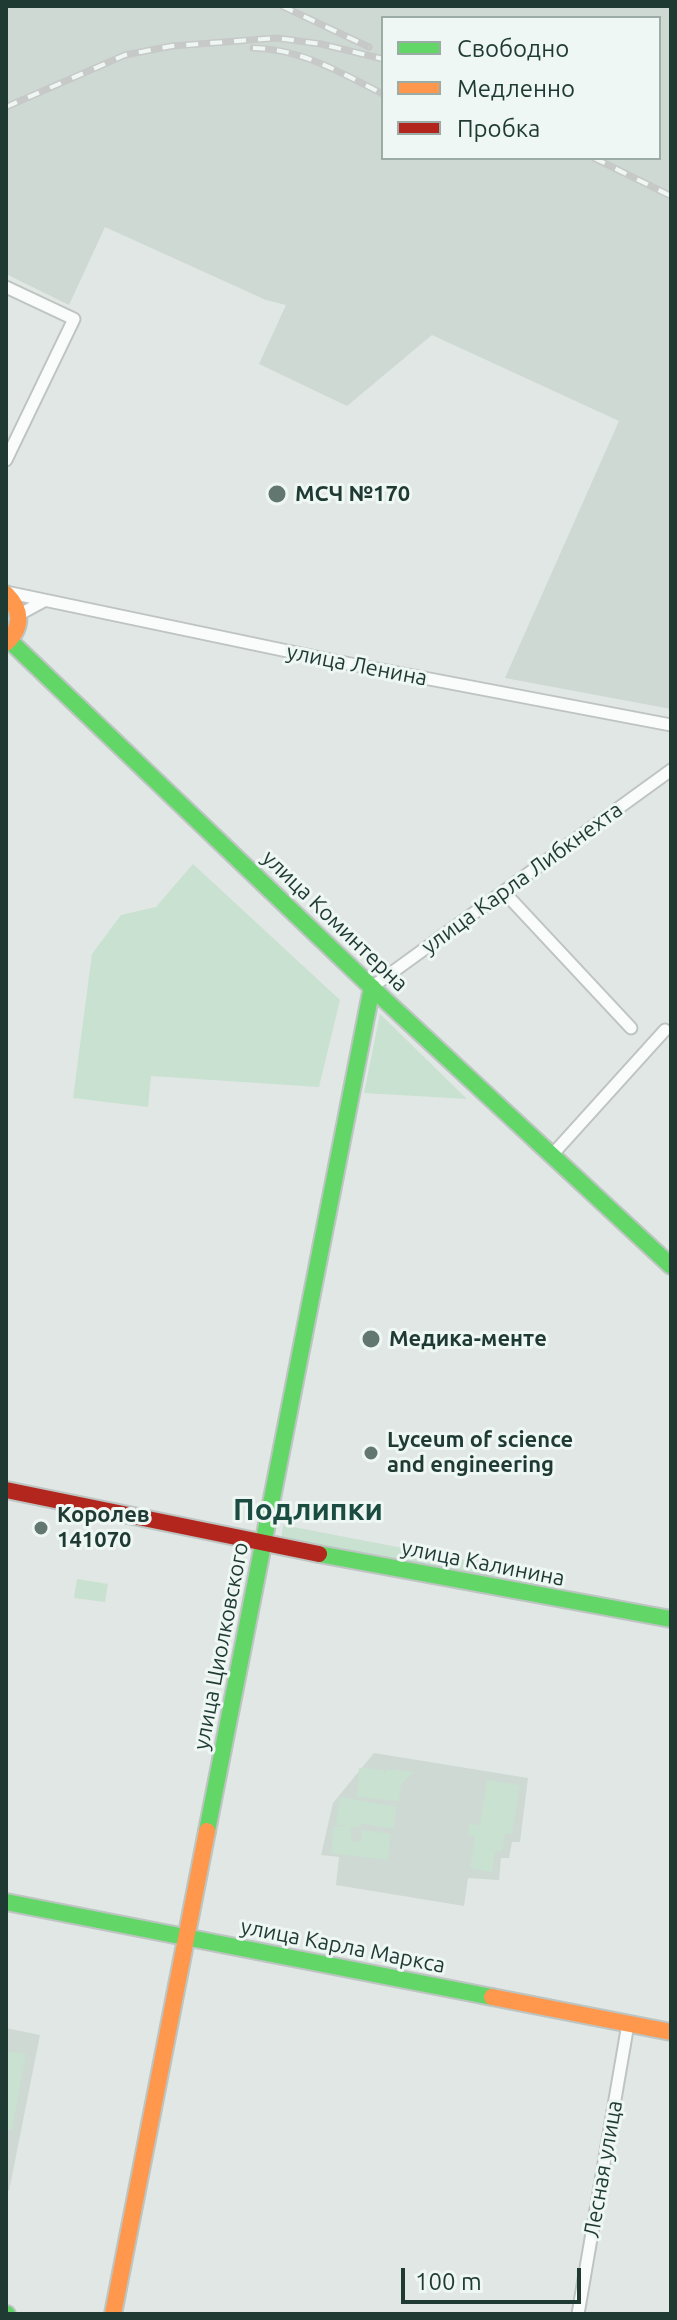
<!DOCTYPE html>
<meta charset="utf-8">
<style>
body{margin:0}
#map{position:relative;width:677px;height:2320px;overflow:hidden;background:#e1e7e4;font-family:Ubuntu,sans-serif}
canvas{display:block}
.frame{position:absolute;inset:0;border:8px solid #1f3a33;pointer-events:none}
.legend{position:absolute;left:381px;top:16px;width:280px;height:144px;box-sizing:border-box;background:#eef7f3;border:2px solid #9baba6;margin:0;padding:10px 14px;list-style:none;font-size:24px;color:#1f3a33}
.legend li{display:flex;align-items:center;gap:16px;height:40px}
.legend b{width:40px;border:2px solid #9baba6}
.scale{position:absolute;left:401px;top:2268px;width:180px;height:36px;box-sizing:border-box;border:4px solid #1f3a33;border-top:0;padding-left:10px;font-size:24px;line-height:28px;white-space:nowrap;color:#1f3a33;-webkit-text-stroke:6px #eef7f3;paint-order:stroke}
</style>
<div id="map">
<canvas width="677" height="2320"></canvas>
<div class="frame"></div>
<ul class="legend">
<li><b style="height:10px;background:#63d668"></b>Свободно</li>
<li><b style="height:10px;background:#ff974d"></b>Медленно</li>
<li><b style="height:10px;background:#b3261e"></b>Пробка</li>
</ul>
<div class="scale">100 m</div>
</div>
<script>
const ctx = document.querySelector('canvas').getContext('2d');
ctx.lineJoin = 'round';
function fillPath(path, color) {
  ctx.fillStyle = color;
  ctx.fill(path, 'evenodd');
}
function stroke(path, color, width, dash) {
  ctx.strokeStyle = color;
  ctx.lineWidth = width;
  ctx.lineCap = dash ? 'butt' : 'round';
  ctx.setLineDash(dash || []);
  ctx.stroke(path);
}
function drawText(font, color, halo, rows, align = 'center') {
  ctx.font = font + ' Ubuntu,sans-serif';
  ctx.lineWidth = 6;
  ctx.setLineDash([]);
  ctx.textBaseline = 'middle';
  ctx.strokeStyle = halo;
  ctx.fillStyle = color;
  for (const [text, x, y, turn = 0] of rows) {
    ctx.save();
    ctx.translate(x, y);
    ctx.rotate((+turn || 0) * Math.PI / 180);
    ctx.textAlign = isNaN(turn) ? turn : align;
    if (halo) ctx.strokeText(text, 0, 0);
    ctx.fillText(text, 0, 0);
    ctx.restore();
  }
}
fillPath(new Path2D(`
 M6,6H671V709L505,678L619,421L432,335L347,406L259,364L286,305L266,300L105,227L69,305L6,274ZM383,18H659V158H383Z
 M374,1753L528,1778L520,1842H512L509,1858H501L499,1880L468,1878L464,1906L336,1885L339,1857L321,1855L333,1803Z
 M6,2028L40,2035L9,2191L6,2190Z`), '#ced9d4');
fillPath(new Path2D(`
 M193,864L340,1000L319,1087L151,1076L148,1107L73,1098L92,954L121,915L156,907Z
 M380,1014L467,1099L364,1093Z
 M283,1525L496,1566L493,1583L281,1542Z
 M77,1579L108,1584L105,1602L74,1598Z
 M359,1768L382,1770L386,1773L387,1769L413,1772L401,1785L399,1801L357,1797Z
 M487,1780L520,1785L512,1834L505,1833L502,1851H495L492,1872L470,1868L475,1836L468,1835L469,1824L480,1825Z
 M340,1797L397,1807L393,1829L360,1823L359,1828L351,1827V1837L354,1842H361L362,1830L391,1834L388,1860L331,1853L334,1826L349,1827L336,1824Z
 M6,2051L26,2054L12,2130L6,2129Z`), '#c9e1d1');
const street = new Path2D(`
 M6,287L74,319L6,460
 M6,592L335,661L671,725
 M20,614L44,601
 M504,892L631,1028
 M372,987L671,770
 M552,1155L665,1030
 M578,2314L628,2024`);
const fast = new Path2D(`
 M10,641L386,1001L671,1266
 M319,1554L671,1619
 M207,1831L372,987
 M6,1902L492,1997
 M6,2314H7`);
const slow = new Path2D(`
 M6,594C22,610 23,627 6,643
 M492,1997L671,2032
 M113,2314L207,1831`);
const jam = new Path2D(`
 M6,1490L319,1554`);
stroke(street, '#bec4c1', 15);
stroke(fast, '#bdc5c2', 20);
stroke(slow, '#bdc5c2', 20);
stroke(jam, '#bdc5c2', 20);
stroke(street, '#fafbfb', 11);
stroke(fast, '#63d668', 16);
stroke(slow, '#ff974d', 16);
stroke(jam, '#b3261e', 16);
const rail = new Path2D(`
 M282,6L369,47
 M253,48C302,49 341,73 383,94
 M6,107L125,55L172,46L277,38L321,44L383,59
 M594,158L671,196`);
stroke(rail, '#c6c9c8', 7);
stroke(rail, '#eef7f3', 4, [12]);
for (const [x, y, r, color] of [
 [277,494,10,"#637771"],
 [371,1339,10,"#637771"],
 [371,1453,8,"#637771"],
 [41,1528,8,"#637771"]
]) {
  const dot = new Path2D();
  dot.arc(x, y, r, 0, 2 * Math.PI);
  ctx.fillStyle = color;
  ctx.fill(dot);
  stroke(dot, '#eef7f3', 3);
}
drawText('bold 22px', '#1f3a33', '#eef7f3', [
 ["МСЧ №170",295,494],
 ["Медика-менте",389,1339],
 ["Lyceum of science",387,1440],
 ["and engineering",387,1465],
 ["Королев",57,1515],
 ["141070",57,1540]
], 'left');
drawText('22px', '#1f3a33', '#eef7f3', [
 ["улица Ленина",357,665,11],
 ["улица Карла Либкнехта",522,878,-36],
 ["улица Коминтерна",335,921,44],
 ["улица Калинина",483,1563,11],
 ["улица Циолковского",221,1646,-79],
 ["улица Карла Маркса",343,1946,11],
 ["Лесная улица",603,2169,-80]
]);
drawText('bold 30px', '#1b4c41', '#eef7f3', [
 ["Подлипки",308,1510]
]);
</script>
